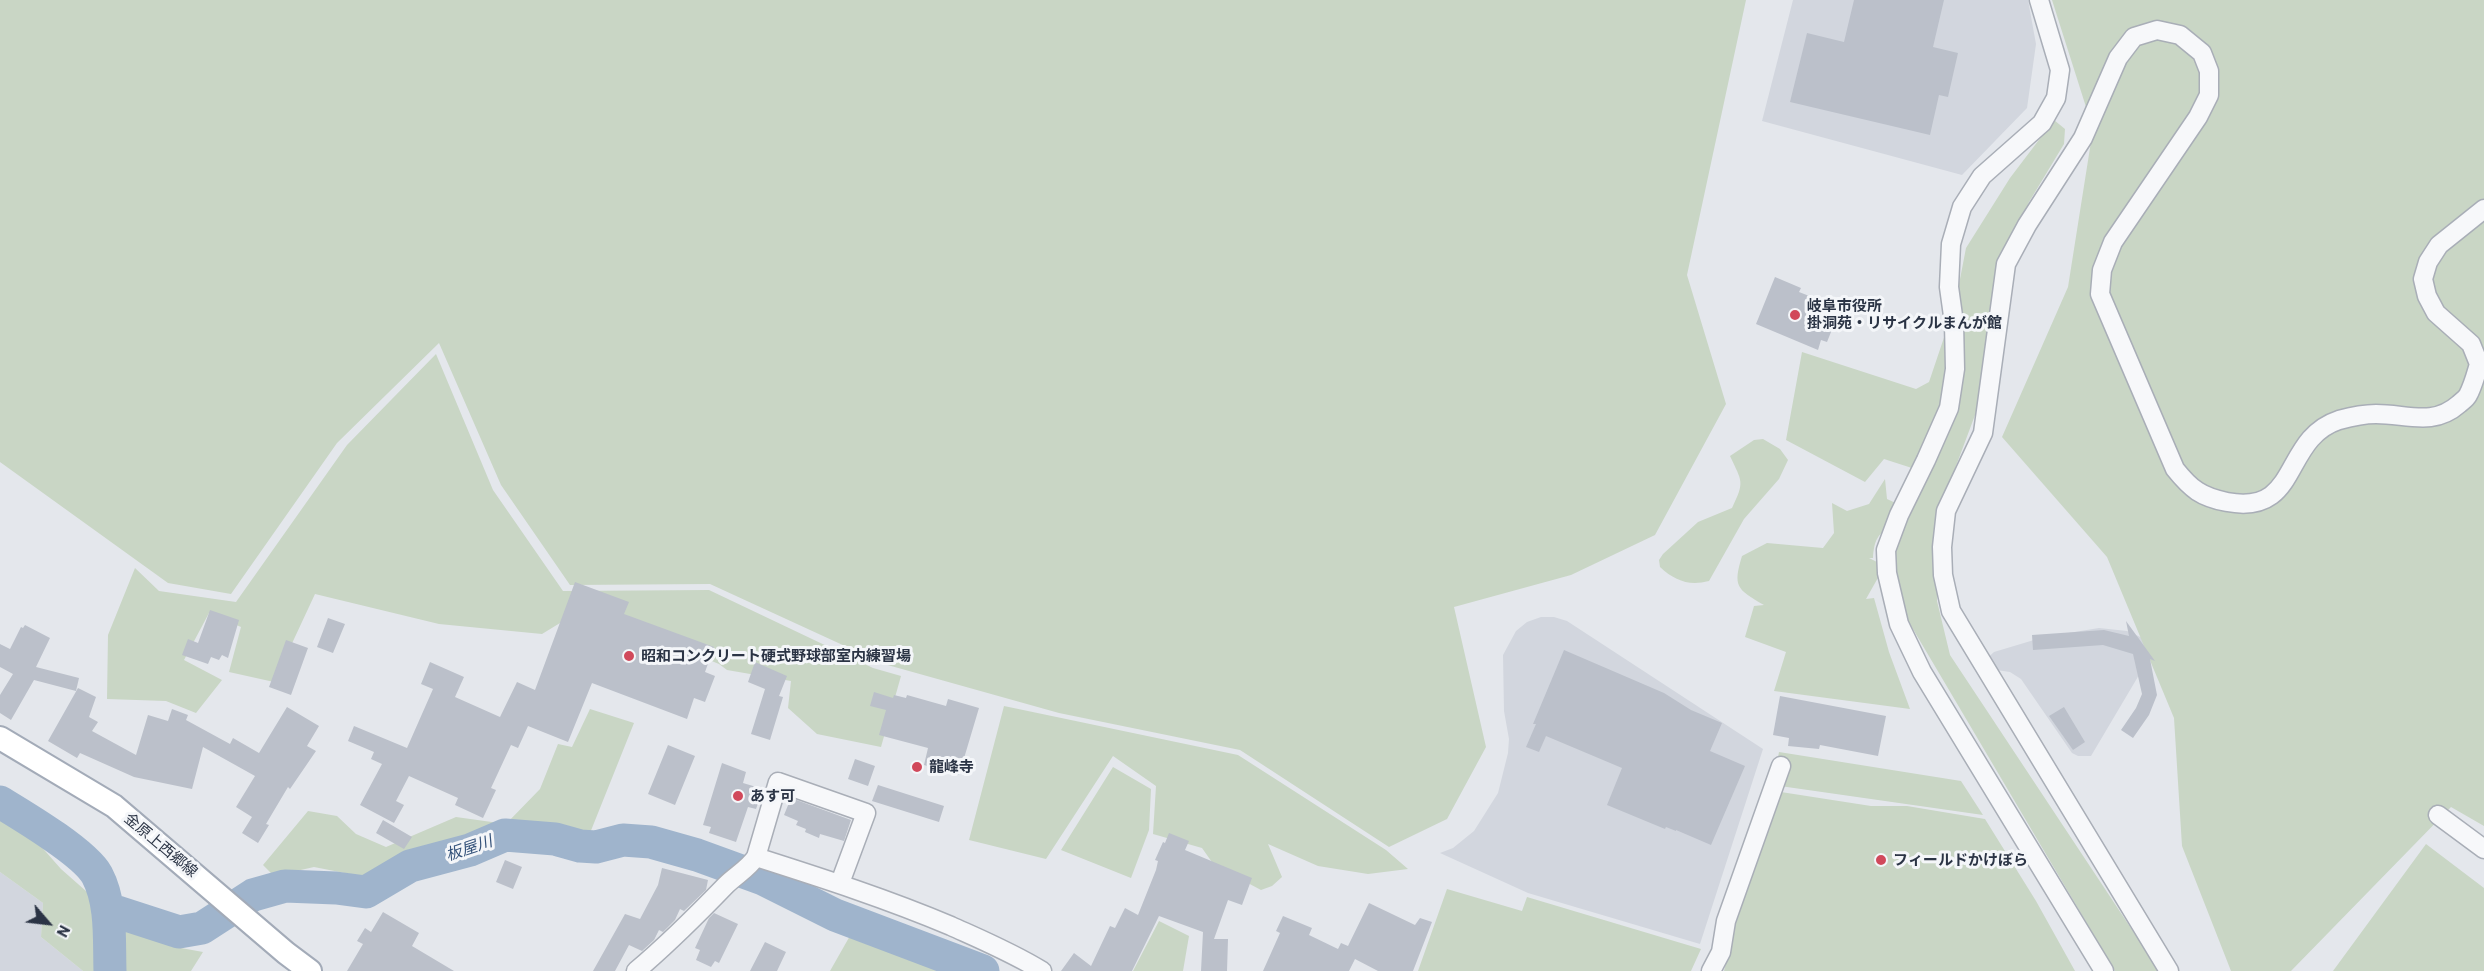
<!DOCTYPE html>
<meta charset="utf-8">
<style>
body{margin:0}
#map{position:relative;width:2484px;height:971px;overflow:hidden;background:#e4e7ec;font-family:Barlow,sans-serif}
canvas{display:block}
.north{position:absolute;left:18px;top:893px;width:60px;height:60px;-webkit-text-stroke:4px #f4f6f9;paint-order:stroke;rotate:118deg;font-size:16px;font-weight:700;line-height:24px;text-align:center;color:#2b3445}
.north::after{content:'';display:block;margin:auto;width:21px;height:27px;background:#2b3445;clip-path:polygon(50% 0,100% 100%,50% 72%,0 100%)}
</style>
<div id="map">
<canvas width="2484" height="971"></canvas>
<div class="north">N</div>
</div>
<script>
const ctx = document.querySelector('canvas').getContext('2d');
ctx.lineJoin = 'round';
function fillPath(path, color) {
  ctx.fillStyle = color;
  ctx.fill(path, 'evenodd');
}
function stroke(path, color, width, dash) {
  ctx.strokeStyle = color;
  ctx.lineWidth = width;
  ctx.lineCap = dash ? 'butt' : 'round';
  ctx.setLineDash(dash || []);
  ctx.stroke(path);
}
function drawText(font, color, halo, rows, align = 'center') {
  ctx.font = font + ' Barlow,"Noto Sans JP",sans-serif';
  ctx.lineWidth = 6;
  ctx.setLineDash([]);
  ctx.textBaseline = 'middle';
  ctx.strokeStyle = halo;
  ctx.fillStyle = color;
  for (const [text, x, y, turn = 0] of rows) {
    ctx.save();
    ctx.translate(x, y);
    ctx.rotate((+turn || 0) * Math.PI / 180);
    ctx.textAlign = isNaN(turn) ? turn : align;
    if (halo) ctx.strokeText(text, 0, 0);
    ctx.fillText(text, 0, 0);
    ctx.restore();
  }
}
fillPath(new Path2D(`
 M1793,0H2028L2036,44L2027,108L1962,175L1762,121Z
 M1541,617H1554L1567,621L1763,749L1700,944L1528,893L1440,853L1453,848L1474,831L1498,793L1508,753L1509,739L1504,711L1503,655L1516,631L1527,622Z
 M2099,628L2127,631L2147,640L2152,653L2091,756H2078L2072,753L2021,679L2010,672L1983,668V662L1994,652L2044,637Z
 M0,872L43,903L41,937L83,971H0Z`), '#d2d6de');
fillPath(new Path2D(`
 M0,0H1746L1687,275L1726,404L1655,535L1571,575L1454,607L1486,747L1447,819L1389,847L1240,750L1059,713L884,664L710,584L570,585L501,485L439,343L337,443L231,594L168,583L0,462Z
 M2052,0H2484V826L2451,807L2291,971H2231L2182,846L2174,718L2107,557L2002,437L2068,287L2093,129Z
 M2054,120L2065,129L2064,144L2029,202L2004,256L1978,407L1937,517V601L1950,655L2158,969L2157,971H2115L1897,602L1893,527C1877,532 1874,542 1873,558H1869L1877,562L1879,576L1866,599L1874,598L1889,652L1910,709L1774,691L1786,652L1745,637L1754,606L1764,605C1736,589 1733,586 1742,556L1767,543L1823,548L1834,533L1832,503L1847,511L1869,504L1885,479L1887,499L1902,506L1915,469L1884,459L1865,482L1786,440L1802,352L1916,389L1929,382L1955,305L1966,248L2010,178Z
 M436,354L493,490L563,591L709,590L873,668L901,676L881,747L817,734L788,708L791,681L727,670L719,664L583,609L542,634L439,624L315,594L274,682L229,672L241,627L209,613L184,660L222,680L196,713L166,701L107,699L108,635L135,568L159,591L236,602L347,445Z
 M1763,439L1780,449L1788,460L1779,479L1744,519L1709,581C1689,586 1675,581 1660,567L1659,560L1663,554L1698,522L1732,508C1745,481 1742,482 1730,456L1754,440Z
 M1004,706L1238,755L1386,850L1408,869L1368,874L1318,866L1268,844L1282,877L1272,886L1261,890L1214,865L1202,848L1153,834L1156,786L1113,756L1046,859L969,840Z
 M590,709L634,723L590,833L489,831L365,877L314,867L274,876L263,865L308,811L337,816L356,834L386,847L456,817L506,824L540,789L558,744L572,747Z
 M1779,752L1961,781L1983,815L1773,785Z
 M1113,767L1151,789L1149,830L1131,878L1061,850Z
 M1768,790L1871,806H1907L1985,819L2036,901L2075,971H1724Z
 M0,814L16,818L61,869L120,921L170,946L203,952L191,971H83L41,937L43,903L0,872Z
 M2426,844L2484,888V971H2333Z
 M1447,889L1522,911L1527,897L1701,949L1691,971H1418Z
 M1159,921L1189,936L1183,971H1133Z
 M855,927L947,966L943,971H830Z`), '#c9d6c5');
stroke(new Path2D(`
 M0,802C23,816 84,852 97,875C112,903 109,940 110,971
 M108,909L179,932L202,928L253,895L285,886L336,888L366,892L410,866L470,850L505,835L555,839L580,846L596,847L623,840L651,842L697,855L763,879L835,915L983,971`), '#9fb4cc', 33);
fillPath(new Path2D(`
 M1854,0H1944L1933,47L1958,53L1948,97L1939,95L1930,135L1790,102L1807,33L1844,42Z
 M1775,277L1801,288L1799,292L1835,306L1827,325L1833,327L1827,342L1821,340L1818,350L1756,324Z
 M575,582L629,602L624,614L714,647L705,672L715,676L705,702L694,698L687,719L592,683L568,742L528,726L518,748L511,745L491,788L496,790L483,818L455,805L458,798L409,776L396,801L404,805L394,823L360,805L382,764L371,759L374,752L348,741L354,726L407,748L433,689L421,684L430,662L464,677L455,697L500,717L517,682L535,690Z
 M210,610L239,620L228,658L222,655L219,660L211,657L208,664L182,655L188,639L198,643Z
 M328,618L345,624L333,653L317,647Z
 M2126,621L2155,661L2150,659L2157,695L2149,715L2133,738L2121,730L2136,708L2142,694L2133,654L2103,645L2033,650L2032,635L2104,630L2129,636Z
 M25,625L50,638L36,667L79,678L76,691L34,680L11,720L0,713V695L13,674L0,667V644L10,649L21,627L23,628Z
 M286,640L308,648L291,695L269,687Z
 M1564,650L1664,693L1691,710L1722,723L1710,751L1745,766L1711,845L1676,830V831L1666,827L1665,829L1607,805L1622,768L1546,736L1539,752L1526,747L1536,724H1533Z
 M755,662L787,676L779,696L783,697L770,740L751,734L765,689L748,682Z
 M78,688L96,697L89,717L98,722L92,731L136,755L148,715L168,721L172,709L188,715L186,720L230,744L233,738L259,753L287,707L319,726L307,746L316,751L290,789L288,787L266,824L269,825L258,843L242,833L252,817L236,807L255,776L203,747L192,789L134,777L80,753L77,758L48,741Z
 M874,692L893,698L894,695L906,698L907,695L946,706L948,699L979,708L959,775L924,765L928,748L879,735L886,710L870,706Z
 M1780,696L1886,716L1878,756L1820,745L1819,749L1788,746L1789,738L1773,735Z
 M2064,707L2085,742L2073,750L2049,716Z
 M668,745L695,756L675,805L648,794Z
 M855,759L875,766L868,786L848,779Z
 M722,763L746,772L743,783L763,789L756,809L748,807L736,842L709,833L711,827L703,825Z
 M878,785L944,806L939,822L872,801Z
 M791,798L851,820L844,841L820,834L819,838L805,832L806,829L796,825L798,821L784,815Z
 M383,820L412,837L404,849L376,833Z
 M1169,833L1189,841L1185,850L1252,878L1242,905L1228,900L1214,939H1228L1227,971H1201L1203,932L1159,916L1132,971H1061L1074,953L1091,966L1110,926L1115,928L1125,908L1138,915L1156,870L1158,861L1155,860L1163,842L1165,843Z
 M505,860L522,867L513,889L496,882Z
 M662,868L708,880L706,890L684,911L680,909L675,920L663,932L659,930L654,940L642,951L629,945L615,971H593L625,914L640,919L658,885Z
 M1369,903L1415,925L1420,918L1432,922L1413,971H1378L1355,959L1349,971H1263L1280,933L1276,931L1283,916L1312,928L1309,935L1338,949L1341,943L1348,946Z
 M383,912L419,933L412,946L454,971H347L363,944L357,941L365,928L371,932Z
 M714,913L738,924L719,963L715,961L711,967L696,960L700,950L695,948L709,918Z
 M765,942L786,952L777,971H750Z`), '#bbc0ca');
const minor = new Path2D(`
 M2039,0L2060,70L2056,98L2042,123L1982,176L1962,207L1951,244L1949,287L1954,323L1955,369L1949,408L1926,460L1899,515L1886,550L1887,573L1899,624L1922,672L2104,971
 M2438,815L2484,849
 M756,857L778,782L866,813L840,883
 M636,971C668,944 697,915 726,885C736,875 748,869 756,857C822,878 887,899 951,926C982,940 1013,953 1042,971
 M1711,971L1721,952L1726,921L1781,766
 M2169,971L1951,611L1943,575L1942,547L1946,511L1983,433L2006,264L2027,225L2083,138L2118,58L2134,37L2157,30L2180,35L2202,53L2209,71V95L2198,117L2113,242L2102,270L2100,294L2175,469C2191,489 2201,497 2227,502C2301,516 2281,439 2339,420C2350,417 2365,414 2376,414C2407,414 2433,427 2459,404C2462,401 2466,399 2468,395C2473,386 2476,374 2479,364L2471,344L2436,313L2427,296L2423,279L2428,262L2439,245L2484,209`);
const major = new Path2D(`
 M0,738L114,806L286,953L310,971`);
stroke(minor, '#a9aeb7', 21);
stroke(major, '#a3abb8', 26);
stroke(minor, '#f7f8fa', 18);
stroke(major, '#fff', 22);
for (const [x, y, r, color] of [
 [1795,315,6,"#d1495b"],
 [629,656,6,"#d1495b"],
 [917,767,6,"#d1495b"],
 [738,796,6,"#d1495b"],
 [1881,860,6,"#d1495b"]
]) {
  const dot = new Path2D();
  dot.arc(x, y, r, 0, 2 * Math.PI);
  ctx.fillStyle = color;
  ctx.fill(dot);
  stroke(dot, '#f4f6f9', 2);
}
drawText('bold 15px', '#2b3445', '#f4f6f9', [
 ["岐阜市役所",1807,306],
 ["掛洞苑・リサイクルまんが館",1807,323],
 ["昭和コンクリート硬式野球部室内練習場",641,656],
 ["龍峰寺",929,767],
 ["あす可",750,796],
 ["フィールドかけぼら",1893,860]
], 'left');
drawText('15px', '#2b3445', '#f4f6f9', [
 ["金原上西郷線",161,845,40]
]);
drawText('italic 16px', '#34527a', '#f4f6f9', [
 ["板屋川",469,848,-19]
]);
</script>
